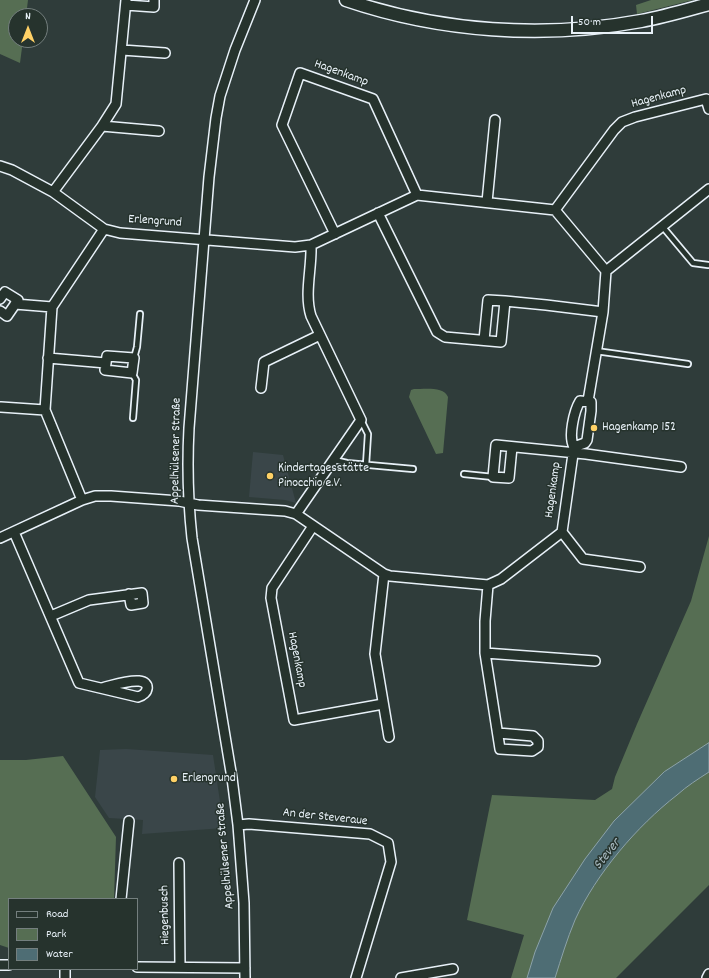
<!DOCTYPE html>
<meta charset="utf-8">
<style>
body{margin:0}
#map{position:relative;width:709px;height:978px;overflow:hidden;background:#2f3c3a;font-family:Dekko,sans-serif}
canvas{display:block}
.legend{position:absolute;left:8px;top:898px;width:130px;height:72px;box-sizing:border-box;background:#26332d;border:1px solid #747f7e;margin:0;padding:5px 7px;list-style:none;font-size:12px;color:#e8f1f8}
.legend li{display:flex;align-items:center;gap:8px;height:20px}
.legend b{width:20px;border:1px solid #747f7e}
.north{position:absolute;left:8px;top:8px;width:40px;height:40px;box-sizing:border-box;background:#26332d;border:1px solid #747f7e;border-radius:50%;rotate:0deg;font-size:11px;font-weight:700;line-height:16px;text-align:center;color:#e8f1f8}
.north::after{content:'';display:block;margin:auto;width:14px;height:18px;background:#ffd166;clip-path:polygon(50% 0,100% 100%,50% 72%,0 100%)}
.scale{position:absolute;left:571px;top:16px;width:82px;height:18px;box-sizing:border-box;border:2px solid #e8f1f8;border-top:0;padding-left:5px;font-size:12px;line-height:14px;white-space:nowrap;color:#e8f1f8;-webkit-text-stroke:3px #26332d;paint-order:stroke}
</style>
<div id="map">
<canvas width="709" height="978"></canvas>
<ul class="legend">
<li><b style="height:5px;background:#26332d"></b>Road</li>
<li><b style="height:11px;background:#566e53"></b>Park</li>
<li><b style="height:11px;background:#4e6d74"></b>Water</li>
</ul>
<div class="north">N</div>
<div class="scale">50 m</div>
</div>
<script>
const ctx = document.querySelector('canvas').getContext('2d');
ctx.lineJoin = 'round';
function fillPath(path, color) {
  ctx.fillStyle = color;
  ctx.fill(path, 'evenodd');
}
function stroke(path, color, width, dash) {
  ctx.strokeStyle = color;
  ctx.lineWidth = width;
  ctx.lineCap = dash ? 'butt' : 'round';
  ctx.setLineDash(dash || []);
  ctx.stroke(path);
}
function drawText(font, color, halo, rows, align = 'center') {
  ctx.font = font + ' Dekko,sans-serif';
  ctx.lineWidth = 3;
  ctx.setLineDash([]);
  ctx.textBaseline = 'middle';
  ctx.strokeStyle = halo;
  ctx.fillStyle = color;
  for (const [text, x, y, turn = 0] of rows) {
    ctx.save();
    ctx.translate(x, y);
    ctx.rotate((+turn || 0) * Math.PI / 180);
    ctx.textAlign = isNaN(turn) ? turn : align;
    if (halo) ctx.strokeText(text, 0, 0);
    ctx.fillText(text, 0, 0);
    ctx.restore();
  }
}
fillPath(new Path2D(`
 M253,452L283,455L296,503L285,500L249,497Z
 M126,749L213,755L224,828L142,834L143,820L109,818L95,797L100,750Z`), '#3a4649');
fillPath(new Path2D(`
 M0,0H28L26,16H16V40H23L20,63L0,54Z
 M651,0H693L637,14L636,5Z
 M414,389C424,389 444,386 448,397L443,453L436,454L409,397L411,390Z
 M709,536V885L616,978H511L524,935L467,920L492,795L595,800L612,789L615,777L637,724L691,601Z
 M63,756L116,837L114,899H9V948L0,945V760H26Z`), '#566e53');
const water = new Path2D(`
 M709,743V772C698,779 687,786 677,795C637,826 596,874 575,920C567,939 561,959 555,978H527L535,952L553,908L585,859L614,821L664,772Z`);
fillPath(water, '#4e6d74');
stroke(water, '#8ca2a9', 1);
const service = new Path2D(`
 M662,226L693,263L708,265
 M596,351L688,364
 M134,358L137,347L140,314
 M132,373L136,380L133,418
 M361,420L368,434L366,465
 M334,460L347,463L413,469
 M464,474L493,477`);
const minor = new Path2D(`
 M126,5L154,7V0
 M122,50L165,53
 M102,126L159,131
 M0,166L12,170L53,192L104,229L120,233L295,247L311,245L417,195L555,210L606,271L603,312L588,401
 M53,192L102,126L116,104L126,0
 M487,202L495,120
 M555,210L614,130L622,122L635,117L706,99L709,109
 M378,213L437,332L445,337L501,342L505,301L546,305L603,312
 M335,234L282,125L300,73L373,99L417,195
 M606,271L709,189
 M0,299L5,292L18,300L7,316L0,311
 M15,304L52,307
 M484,340L488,300L505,301
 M48,358L106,363L105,370L132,373L134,358L107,356L106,363
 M261,388L264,362L320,335
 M1,407L45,410
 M512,447L509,478L493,477L496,445L586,454L681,467
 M82,500L45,410L52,307L104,229
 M296,514L361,420L311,316C304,294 312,268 311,245
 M313,526L272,588L271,598L294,720L383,704
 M14,532L79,683L138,697C149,694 151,682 139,681C127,680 114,685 102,688
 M562,532L583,559L640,567
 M0,538L82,500L95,496H111L179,501L198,505L285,511L296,514L384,574L390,576L488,585L501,579L562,532L574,447C568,437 574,411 580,401L591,402V411L587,440L585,443L574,447
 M384,574L375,654L389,737
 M488,585L485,621V653L500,749L532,751L538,747V741L533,736L498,733
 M51,616L89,600L142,593L143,603L131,605L129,594
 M485,653L595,661
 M238,825L249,824L370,834L388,843L391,862L356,978
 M179,863L180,967
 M121,899L129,821
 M0,965H9
 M137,967L245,968
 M65,978V969
 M245,978L244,903L238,825L232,778L192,538C188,501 187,465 189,428L209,177L216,118L220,96L235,50L255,0
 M401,978L453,969
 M707,978L709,974`);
const secondary = new Path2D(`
 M346,0C440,32 544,39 641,21C664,17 687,10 709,4`);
stroke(service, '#e8f1f8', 8);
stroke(minor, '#e8f1f8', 12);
stroke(secondary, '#e8f1f8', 15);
stroke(service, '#26332d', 4.5);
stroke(minor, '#26332d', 9);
stroke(secondary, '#26332d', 12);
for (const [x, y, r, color] of [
 [594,428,4,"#ffd166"],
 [270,476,4,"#ffd166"],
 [174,779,4,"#ffd166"]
]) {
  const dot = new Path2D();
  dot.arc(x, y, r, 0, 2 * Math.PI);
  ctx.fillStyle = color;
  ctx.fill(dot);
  stroke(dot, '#26332d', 1.5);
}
drawText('13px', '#e8f1f8', '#26332d', [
 ["Hagenkamp",341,74,20],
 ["Hagenkamp",659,98,-15],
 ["Erlengrund",155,222,4],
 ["Appelhülsener Straße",177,451,-89],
 ["Hagenkamp",554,490,-82],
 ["Hagenkamp",296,660,79],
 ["An der Steveraue",325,818,6],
 ["Appelhülsener Straße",226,856,-95],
 ["Hiegenbusch",166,915,-91]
]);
drawText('13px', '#e8f1f8', '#26332d', [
 ["Hagenkamp 152",602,428],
 ["Kindertagesstätte",278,469],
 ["Pinocchio e.V.",278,484],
 ["Erlengrund",182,779]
], 'left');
drawText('italic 14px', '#aabcc3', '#26332d', [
 ["Stever",608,855,-52]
]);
</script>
